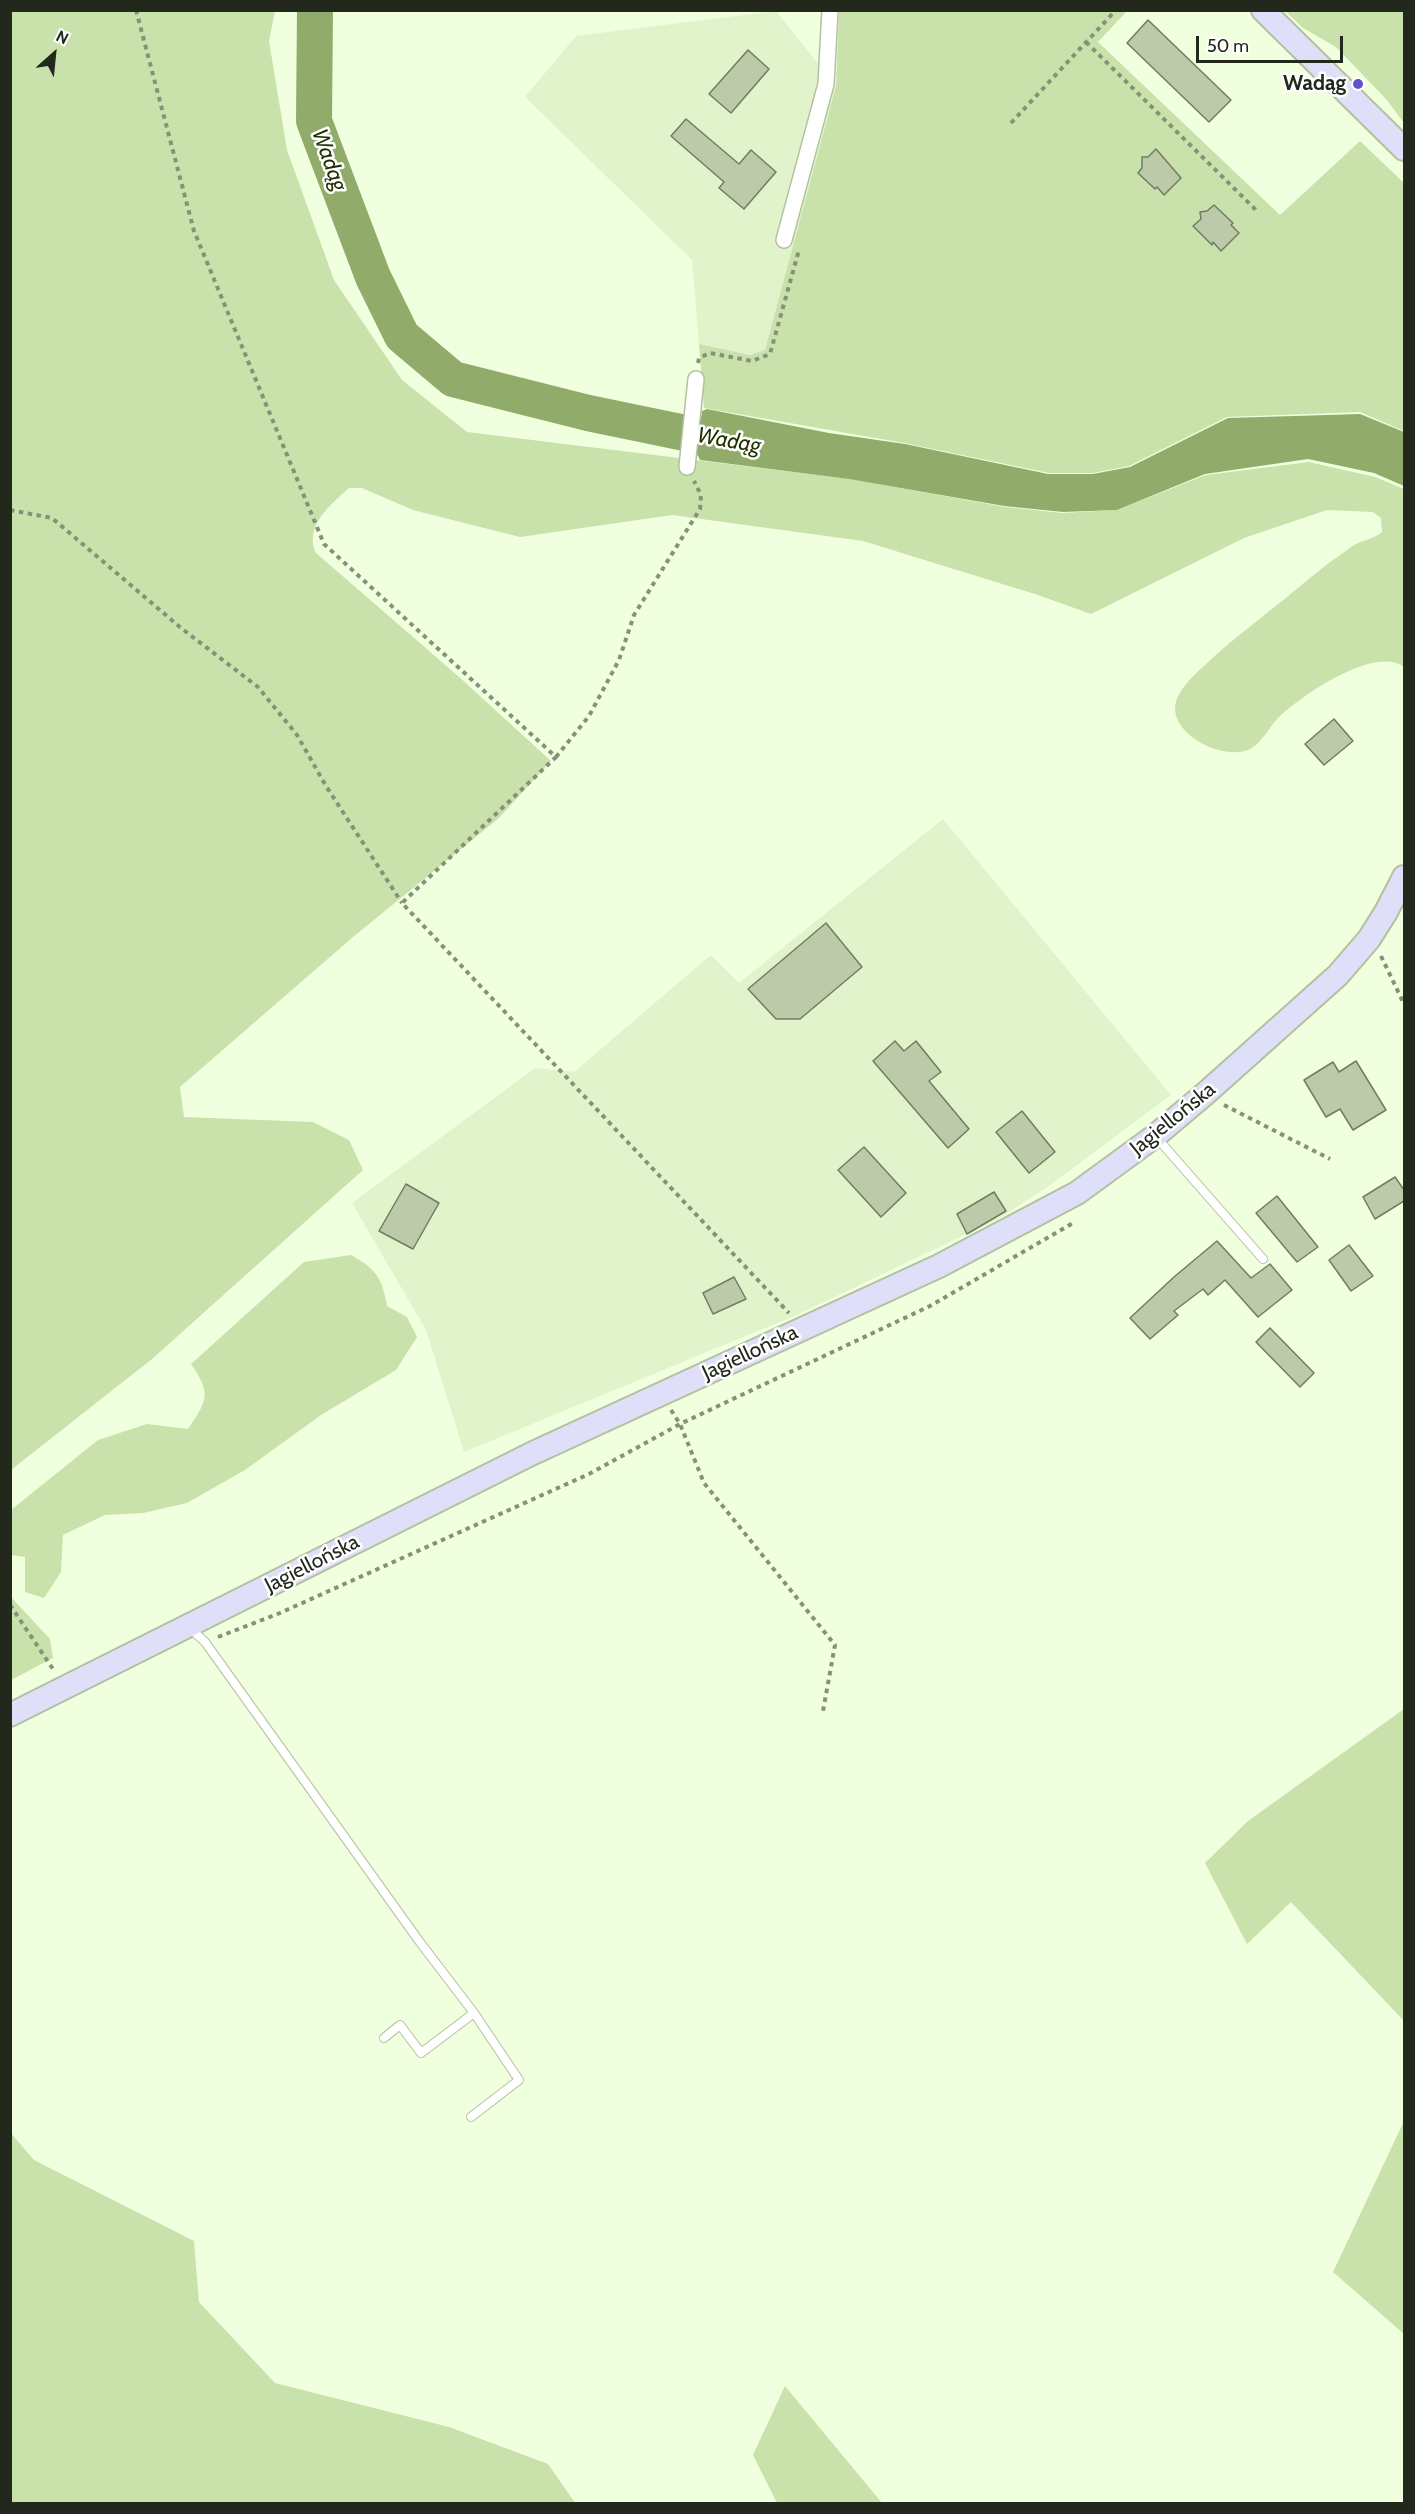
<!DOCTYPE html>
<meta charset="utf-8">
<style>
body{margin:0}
#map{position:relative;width:1415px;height:2514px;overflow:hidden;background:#f0ffdd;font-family:Cabin,sans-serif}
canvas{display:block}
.frame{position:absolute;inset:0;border:12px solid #23281c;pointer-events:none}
.north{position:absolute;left:24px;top:24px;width:60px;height:60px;-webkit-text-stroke:4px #fff;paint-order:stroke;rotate:27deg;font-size:16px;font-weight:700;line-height:24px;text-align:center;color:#23281c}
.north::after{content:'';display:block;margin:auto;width:21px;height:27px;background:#23281c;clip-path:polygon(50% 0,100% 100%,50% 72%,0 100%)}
.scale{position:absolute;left:1196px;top:36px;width:147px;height:27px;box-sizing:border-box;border:3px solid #23281c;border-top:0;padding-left:8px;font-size:18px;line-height:21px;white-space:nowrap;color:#23281c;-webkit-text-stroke:4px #fff;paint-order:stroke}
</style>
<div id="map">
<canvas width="1415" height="2514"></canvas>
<div class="frame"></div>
<div class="north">N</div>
<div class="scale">50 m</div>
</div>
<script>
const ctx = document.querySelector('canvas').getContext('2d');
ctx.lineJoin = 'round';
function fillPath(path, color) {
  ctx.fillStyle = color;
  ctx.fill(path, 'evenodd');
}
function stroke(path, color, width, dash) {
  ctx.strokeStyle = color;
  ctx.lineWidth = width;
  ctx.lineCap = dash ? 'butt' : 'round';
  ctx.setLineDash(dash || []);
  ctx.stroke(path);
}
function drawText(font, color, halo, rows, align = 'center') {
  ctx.font = font + ' Cabin,sans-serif';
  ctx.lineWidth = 5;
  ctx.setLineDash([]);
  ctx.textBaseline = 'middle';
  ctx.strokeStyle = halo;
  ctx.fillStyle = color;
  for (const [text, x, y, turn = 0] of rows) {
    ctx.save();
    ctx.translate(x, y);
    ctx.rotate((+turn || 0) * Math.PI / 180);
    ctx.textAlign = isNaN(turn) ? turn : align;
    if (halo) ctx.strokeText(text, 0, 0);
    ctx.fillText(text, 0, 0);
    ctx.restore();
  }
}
fillPath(new Path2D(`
 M776,11L836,86L765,350L750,355L699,344L692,260L525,97L576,36Z
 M943,819L1171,1095L1046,1188L998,1219L799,1314L464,1452L426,1330L352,1203L535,1068L574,1072L711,955L739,983Z`), '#e1f3ca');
fillPath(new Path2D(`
 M11,11H275L269,41L287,150L334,280L402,380L467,432L850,479L1005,507L1062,513L1117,510L1206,475L1309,462L1375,477L1404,489V667C1375,645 1304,694 1281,715C1270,725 1263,742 1250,749C1226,761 1176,738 1175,709C1175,692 1194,675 1205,665C1229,642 1256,622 1282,601C1304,583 1326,564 1350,548C1359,540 1373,540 1382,532L1381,518L1373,512L1327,510L1244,538L1091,614L1038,595L863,541L672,515L520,537L413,510L362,488H349C331,504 303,527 316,553L458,676L551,761L499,818L353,937L180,1087L184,1117L313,1122L349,1140L363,1170L152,1359L11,1470Z
 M839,11H1127L1098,42L1280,215L1360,141L1404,183V431L1360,412L1227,417L1129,466L1093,473H1049L904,443L704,408L699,344L750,355L765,350L836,86Z
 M1285,11H1404V123L1386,99L1336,47L1303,28Z
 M351,1255C376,1269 382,1277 387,1306L407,1317L417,1337L396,1370L321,1415L245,1470L187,1503L143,1513L105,1515L63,1535L61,1572L44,1598L25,1592V1557L11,1555V1510L98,1440L147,1424L188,1429C207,1401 212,1394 191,1364L304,1262Z
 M11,1597L50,1639L53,1658L11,1680Z
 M1404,1709V2021L1291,1902L1247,1944L1205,1863L1248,1821Z
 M1404,2121V2334L1333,2272Z
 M10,2132L34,2160L194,2241L199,2302L275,2383L449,2427L548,2464L575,2503H11Z
 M785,2386L882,2503H777L753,2455Z`), '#c9e1aa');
fillPath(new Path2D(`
 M707,409L829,433L905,444L1048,474H1093L1130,467L1228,418L1360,414L1404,432V486L1374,473L1308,459L1205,474L1117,510L1063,512L1004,506L849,479L700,460L697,454L702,411Z`), '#91ac6a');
stroke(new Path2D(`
 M315,10L314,121L373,277L402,336L453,379L588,413L748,446`), '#91ac6a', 36);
const building = new Path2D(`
 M1148,20L1231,100L1209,122L1127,43Z
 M748,50L769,69L731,113L709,94Z
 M686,119L739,164L751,150L776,172L744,209L719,188L724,182L671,136Z
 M1156,149L1181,178L1164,195L1157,187L1155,189L1138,173L1142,168V157H1148Z
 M1214,205L1233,223L1231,225L1239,233L1221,251L1213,242L1212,245L1193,226L1201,219L1200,212L1207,211Z
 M1334,719L1353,741L1324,765L1305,744Z
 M826,923L862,967L800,1019H776L748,989Z
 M895,1041L904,1051L916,1041L941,1072L929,1081L969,1129L948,1148L873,1061Z
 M1356,1061L1386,1110L1353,1130L1340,1109L1326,1117L1304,1080L1333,1062L1339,1072Z
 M1022,1111L1055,1152L1029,1173L996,1132Z
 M864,1147L906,1193L881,1217L838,1170Z
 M1395,1177L1404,1190V1201L1375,1219L1363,1197Z
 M406,1184L439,1203L413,1249L379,1231Z
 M994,1192L1006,1211L967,1234L957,1214Z
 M1277,1196L1318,1247L1297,1262L1256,1213Z
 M1217,1241L1251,1278L1270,1264L1292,1290L1258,1317L1225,1280L1208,1295L1203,1289L1174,1311L1178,1315L1150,1339L1130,1318L1174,1277Z
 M1349,1245L1373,1276L1351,1291L1329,1260Z
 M734,1277L746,1299L713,1314L703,1293Z
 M1270,1328L1314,1373L1300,1387L1256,1342Z`);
fillPath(building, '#bccaaa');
stroke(building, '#707d5f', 1.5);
const lane = new Path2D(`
 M1157,1138L1263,1259
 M190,1628L205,1642L419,1941L474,2013L421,2053L400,2025L384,2038
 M471,2117L519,2080L474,2013`);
const street = new Path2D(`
 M784,240L826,84L830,10
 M687,467L696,379`);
const secondary = new Path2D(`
 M1263,10L1404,149
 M10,1715L531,1454L939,1266L1077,1193L1155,1136L1206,1093L1338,975L1369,939L1386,912L1404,877`);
stroke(lane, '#b3c1a1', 10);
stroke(street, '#b3c1a1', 18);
stroke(secondary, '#b3c1a1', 26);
stroke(new Path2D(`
 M136,10L194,231L324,544L556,757L402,903L789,1313
 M1086,42L1256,210
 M1011,123L1116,10
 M698,363L699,358L710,353L752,361L770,354L799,250
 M10,510L52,518L181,628L258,687L297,735L326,786L402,903
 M556,757L589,716L619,660L634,615L700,509L701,495L694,481
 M1381,956L1404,1004
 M1224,1105L1330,1159
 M671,1410L680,1424L704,1483L835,1645L823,1711
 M10,1605L55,1672
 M218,1637L280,1613L589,1474L680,1424L930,1306L1073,1223`), '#87917a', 4, [4.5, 4.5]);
stroke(lane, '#fff', 8);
stroke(street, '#fff', 15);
stroke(secondary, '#dfdffa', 22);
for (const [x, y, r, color] of [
 [1358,84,6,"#5f53cb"]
]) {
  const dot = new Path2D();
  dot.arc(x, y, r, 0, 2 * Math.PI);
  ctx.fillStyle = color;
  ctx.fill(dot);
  stroke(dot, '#fff', 2);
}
drawText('bold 21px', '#23281c', '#fff', [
 ["Wadąg",1346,84]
], 'right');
drawText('21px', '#23281c', '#fff', [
 ["Jagiellońska",1173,1119,-39],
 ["Jagiellońska",750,1353,-25],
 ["Jagiellońska",312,1564,-27]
]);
drawText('italic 22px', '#213100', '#fff', [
 ["Wadąg",329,160,70],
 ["Wadąg",729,441,10]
]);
</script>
